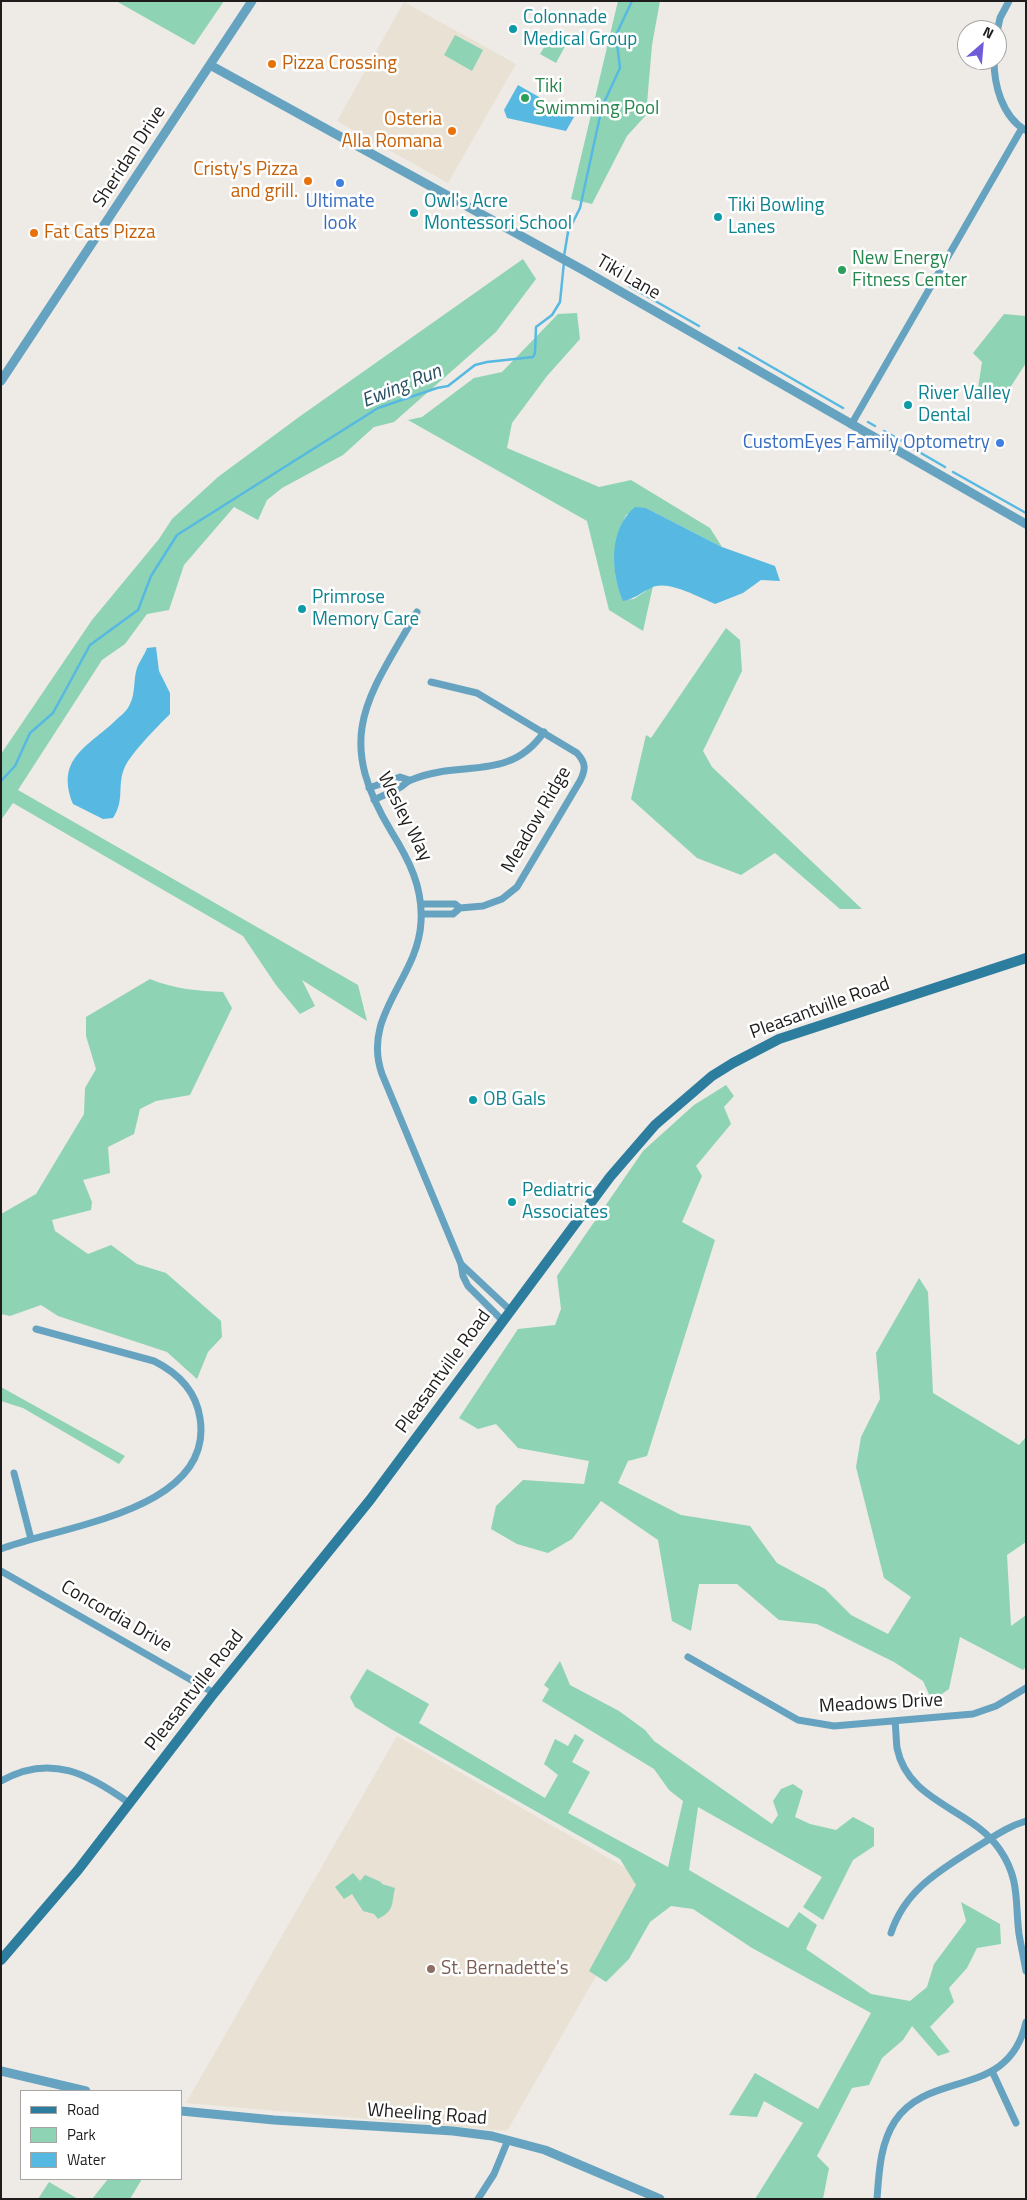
<!DOCTYPE html>
<style>
body{margin:0}
#map{position:relative;width:1027px;height:2200px;overflow:hidden;background:#eeeae5;font-family:"Titillium Web",sans-serif}
canvas{display:block}
.frame{position:absolute;inset:0;border:2px solid #1e1d1b;pointer-events:none}
.legend{position:absolute;left:20px;top:2090px;width:162px;height:90px;box-sizing:border-box;background:#fff;border:1px solid #a5a5a4;margin:0;padding:6px 9px;list-style:none;font-size:15px;color:#1e1d1b}
.legend li{display:flex;align-items:center;gap:10px;height:25px}
.legend b{width:25px;border:1px solid #a5a5a4}
.north{position:absolute;left:957px;top:20px;width:50px;height:50px;box-sizing:border-box;background:#fff;border:1px solid #a5a5a4;border-radius:50%;rotate:27deg;font-size:14px;font-weight:700;line-height:20px;text-align:center;color:#1e1d1b}
.north::after{content:'';display:block;margin:auto;width:18px;height:22px;background:#6f5dd7;clip-path:polygon(50% 0,100% 100%,50% 72%,0 100%)}
</style>
<div id="map">
<canvas width="1027" height="2200"></canvas>
<div class="frame"></div>
<ul class="legend">
<li><b style="height:6px;background:#2c7d9e"></b>Road</li>
<li><b style="height:14px;background:#8ed3b4"></b>Park</li>
<li><b style="height:14px;background:#57b9e2"></b>Water</li>
</ul>
<div class="north">N</div>
</div>
<script>
const ctx = document.querySelector('canvas').getContext('2d');
ctx.lineJoin = 'round';
function fillPath(path, color) {
  ctx.fillStyle = color;
  ctx.fill(path, 'evenodd');
}
function stroke(path, color, width, dash) {
  ctx.strokeStyle = color;
  ctx.lineWidth = width;
  ctx.lineCap = dash ? 'butt' : 'round';
  ctx.setLineDash(dash || []);
  ctx.stroke(path);
}
function drawText(font, color, halo, rows, align = 'center') {
  ctx.font = font + ' "Titillium Web",sans-serif';
  ctx.lineWidth = 5;
  ctx.setLineDash([]);
  ctx.textBaseline = 'middle';
  ctx.strokeStyle = halo;
  ctx.fillStyle = color;
  for (const [text, x, y, turn = 0] of rows) {
    ctx.save();
    ctx.translate(x, y);
    ctx.rotate((+turn || 0) * Math.PI / 180);
    ctx.textAlign = isNaN(turn) ? turn : align;
    if (halo) ctx.strokeText(text, 0, 0);
    ctx.fillText(text, 0, 0);
    ctx.restore();
  }
}
fillPath(new Path2D(`
 M404,2L516,64L448,183L337,121Z
 M397,1736L650,1882L507,2131L186,2103Z`), '#e8e1d4');
fillPath(new Path2D(`
 M116,1H224L194,45Z
 M618,1H660L652,45L646,115L627,136L592,204L571,199Z
 M555,29L570,37L556,63L540,54Z
 M455,35L483,50L472,71L444,55Z
 M523,259L536,279L496,332L394,422L374,427L343,455L282,488L267,500L258,520L234,507L184,565L169,610L147,614L125,644L102,660L18,790L358,985L367,1021L302,980L315,1006L300,1014L276,985L243,936L13,803L1,820V754L92,620L159,539L172,519L218,477L299,417Z
 M577,313L580,339L547,376L512,423L507,448L599,487L631,480L710,528L722,547L646,508L626,515C613,543 610,571 623,600L634,599L653,586L643,631L609,610L587,521L408,420L422,417L474,378L502,372L558,314Z
 M1004,314L1026,316V363L1002,400L978,388L982,362L973,353Z
 M726,628L740,640L742,671L703,751L712,767L862,909H840L775,853L741,875L697,858L631,799L646,735L651,738Z
 M150,979C174,989 198,991 223,992L232,1008L190,1095L156,1101L140,1109L134,1134L108,1147L110,1173L83,1180L92,1202L91,1210L52,1220L55,1231L88,1254L111,1245L137,1264L166,1273L221,1321L222,1337L208,1352L197,1379L167,1352L58,1316L41,1305L10,1316L1,1314V1214L36,1194L84,1114L85,1088L96,1069L86,1036V1017Z
 M726,1085L734,1096L724,1107L731,1124L696,1166L702,1176L682,1222L715,1240L647,1456L628,1461L618,1483L681,1515L750,1526L777,1563L825,1589L851,1615L888,1634L911,1597L884,1578L856,1467L861,1437L880,1399L876,1353L919,1278L928,1292L933,1393L1019,1445L1026,1437V1542L1007,1555L1011,1626L1026,1615V1667L1023,1670L960,1637L949,1689L932,1701L923,1681L894,1662L817,1624L779,1620L737,1584H699L691,1631L672,1621L658,1540L601,1501L572,1539L548,1553L517,1544L491,1529L496,1506L523,1480L584,1484L589,1461L518,1448L496,1424L478,1429L459,1418L518,1329L555,1325L561,1309L557,1276L643,1151L694,1105Z
 M1,1387L125,1456L119,1464L23,1408L1,1401Z
 M560,1661L570,1685L619,1711L645,1730L654,1741L772,1824L778,1815L773,1801L781,1789L793,1784L803,1791L795,1817L810,1824L836,1830L853,1817L874,1828V1846L853,1860L823,1920L803,1907L822,1877L698,1807L689,1870L788,1928L799,1912L817,1925L806,1949L871,1994L910,2001L927,1987L934,1964L966,1921L961,1902L1000,1924L1001,1944L977,1948L967,1968L949,1988L954,2002L930,2027L950,2052L938,2056L912,2026L903,2040L882,2058L869,2085L852,2088L817,2156L829,2168L823,2199H755L803,2123L764,2101L757,2117L729,2115L755,2073L818,2109L871,2013L752,1948L693,1909L671,1906L650,1922L629,1959L606,1982L589,1971L636,1885L620,1859L391,1729L355,1707L350,1697L367,1669L429,1704L419,1723L545,1798L558,1775L544,1764L555,1739L568,1746L575,1734L584,1740L572,1762L590,1772L568,1813L668,1867L683,1801L669,1790L654,1769L542,1701L549,1689L544,1685Z
 M353,1873L360,1881L365,1875L381,1882L382,1884L395,1888C391,1905 395,1910 378,1919L374,1914L363,1911L352,1894L344,1899L335,1887Z
 M108,2179H142L130,2199H92Z
 M49,2182L78,2199H38Z`), '#8ed3b4');
fillPath(new Path2D(`
 M518,85L574,117L566,131L507,118L504,110Z
 M635,507L646,508L722,547L775,566L780,581L761,580L743,593L715,604C700,598 667,579 651,588C640,593 635,599 623,601C610,572 609,528 635,507Z
 M156,647L159,671L170,693V714C158,726 129,755 124,769C117,787 125,800 113,818L103,819L73,804C55,758 88,747 116,720C120,716 127,711 129,706C136,694 133,680 137,668C139,662 144,656 147,648Z`), '#57b9e2');
stroke(new Path2D(`
 M564,256L568,232L580,208L602,107L620,68L616,35L632,1
 M629,286L699,326
 M739,348L843,408
 M868,422L875,426
 M884,431L906,443
 M914,449L945,467
 M953,472L1026,513
 M1,781L15,766L30,733L53,713L90,645L138,610L151,576L177,535L378,408L437,388L448,386L475,365L487,362L533,357L535,353L536,327L552,315L560,302L564,262`), '#57b9e2', 2.5);
stroke(new Path2D(`
 M997,32L1000,18L1009,1
 M994,60C994,85 1002,116 1025,130
 M851,425L1022,128
 M417,612C368,698 333,735 391,831C409,860 423,887 421,922C418,979 361,1015 382,1074L461,1264L463,1276L468,1286L503,1321
 M369,788L400,777L409,780
 M374,800C383,795 393,792 402,786C405,784 407,781 411,780C460,759 509,783 544,732
 M421,904H455L460,908
 M422,914H453L460,908L483,906L502,899L517,887L580,781C586,769 586,763 577,753L477,693L431,682
 M461,1264L511,1311
 M14,1473L31,1539
 M1,1549C60,1526 215,1511 200,1418C196,1391 178,1373 154,1361L36,1329
 M1,1571L214,1693
 M688,1657L798,1720L834,1726L973,1714L996,1706L1026,1688
 M895,1721C896,1730 896,1739 897,1748C908,1803 972,1808 1000,1850C1020,1879 1015,1902 1019,1934C1021,1946 1024,1959 1026,1971
 M1,1781C50,1753 89,1774 129,1803
 M891,1933C905,1890 939,1871 975,1848C992,1838 1006,1827 1026,1821
 M992,2071L1016,2123
 M478,2199L494,2174L508,2140
 M877,2199C879,2172 880,2144 895,2121C929,2069 1009,2100 1026,2022`), '#66a3c0', 7);
stroke(new Path2D(`
 M210,65L583,270L1026,524
 M1,381L252,1
 M1,2071L86,2091
 M181,2111L274,2120L453,2131L492,2136L545,2150L660,2199`), '#66a3c0', 9);
stroke(new Path2D(`
 M1,1960L78,1870L214,1693L370,1500L610,1177L655,1125L712,1076L733,1063L779,1039L1026,958`), '#2c7d9e', 10);
for (const [x, y, r, color] of [
 [513,29,5,"#0f9aa8"],
 [272,64,5,"#e8710a"],
 [525,98,5,"#2e9e5b"],
 [452,131,5,"#e8710a"],
 [308,181,5,"#e8710a"],
 [340,183,5,"#3f7fe0"],
 [414,213,5,"#0f9aa8"],
 [718,217,5,"#0f9aa8"],
 [34,233,5,"#e8710a"],
 [842,270,5,"#2e9e5b"],
 [908,405,5,"#0f9aa8"],
 [1000,443,5,"#3f7fe0"],
 [302,609,5,"#0f9aa8"],
 [473,1100,5,"#0f9aa8"],
 [512,1202,5,"#0f9aa8"],
 [431,1969,5,"#8d6e63"]
]) {
  const dot = new Path2D();
  dot.arc(x, y, r, 0, 2 * Math.PI);
  ctx.fillStyle = color;
  ctx.fill(dot);
  stroke(dot, '#fff', 2);
}
drawText('19px', '#0d838f', '#fff', [
 ["Colonnade",523,18],
 ["Medical Group",523,40],
 ["Owl's Acre",424,202],
 ["Montessori School",424,224],
 ["Tiki Bowling",728,206],
 ["Lanes",728,228],
 ["River Valley",918,394],
 ["Dental",918,416],
 ["Primrose",312,598],
 ["Memory Care",312,620],
 ["OB Gals",483,1100],
 ["Pediatric",522,1191],
 ["Associates",522,1213]
], 'left');
drawText('19px', '#c56008', '#fff', [
 ["Pizza Crossing",282,64],
 ["Osteria",442,120,"right"],
 ["Alla Romana",442,142,"right"],
 ["Cristy's Pizza",298,170,"right"],
 ["and grill.",298,192,"right"],
 ["Fat Cats Pizza",44,233]
], 'left');
drawText('19px', '#27864d', '#fff', [
 ["Tiki",535,87],
 ["Swimming Pool",535,109],
 ["New Energy",852,259],
 ["Fitness Center",852,281]
], 'left');
drawText('19px', '#1e1d1b', '#fff', [
 ["Sheridan Drive",130,157,-57],
 ["Tiki Lane",628,278,30],
 ["Wesley Way",404,817,63],
 ["Meadow Ridge",537,820,-60],
 ["Pleasantville Road",820,1009,-20],
 ["Pleasantville Road",444,1372,-54],
 ["Concordia Drive",116,1617,30],
 ["Pleasantville Road",195,1691,-52],
 ["Meadows Drive",881,1704,-3],
 ["Wheeling Road",427,2115,4]
]);
drawText('19px', '#366cbe', '#fff', [
 ["Ultimate",340,202],
 ["look",340,224],
 ["CustomEyes Family Optometry",990,443,"right"]
]);
drawText('19px', '#785e54', '#fff', [
 ["St. Bernadette's",441,1969]
], 'left');
drawText('italic 20px', '#264f62', '#fff', [
 ["Ewing Run",402,387,-22]
]);
</script>
